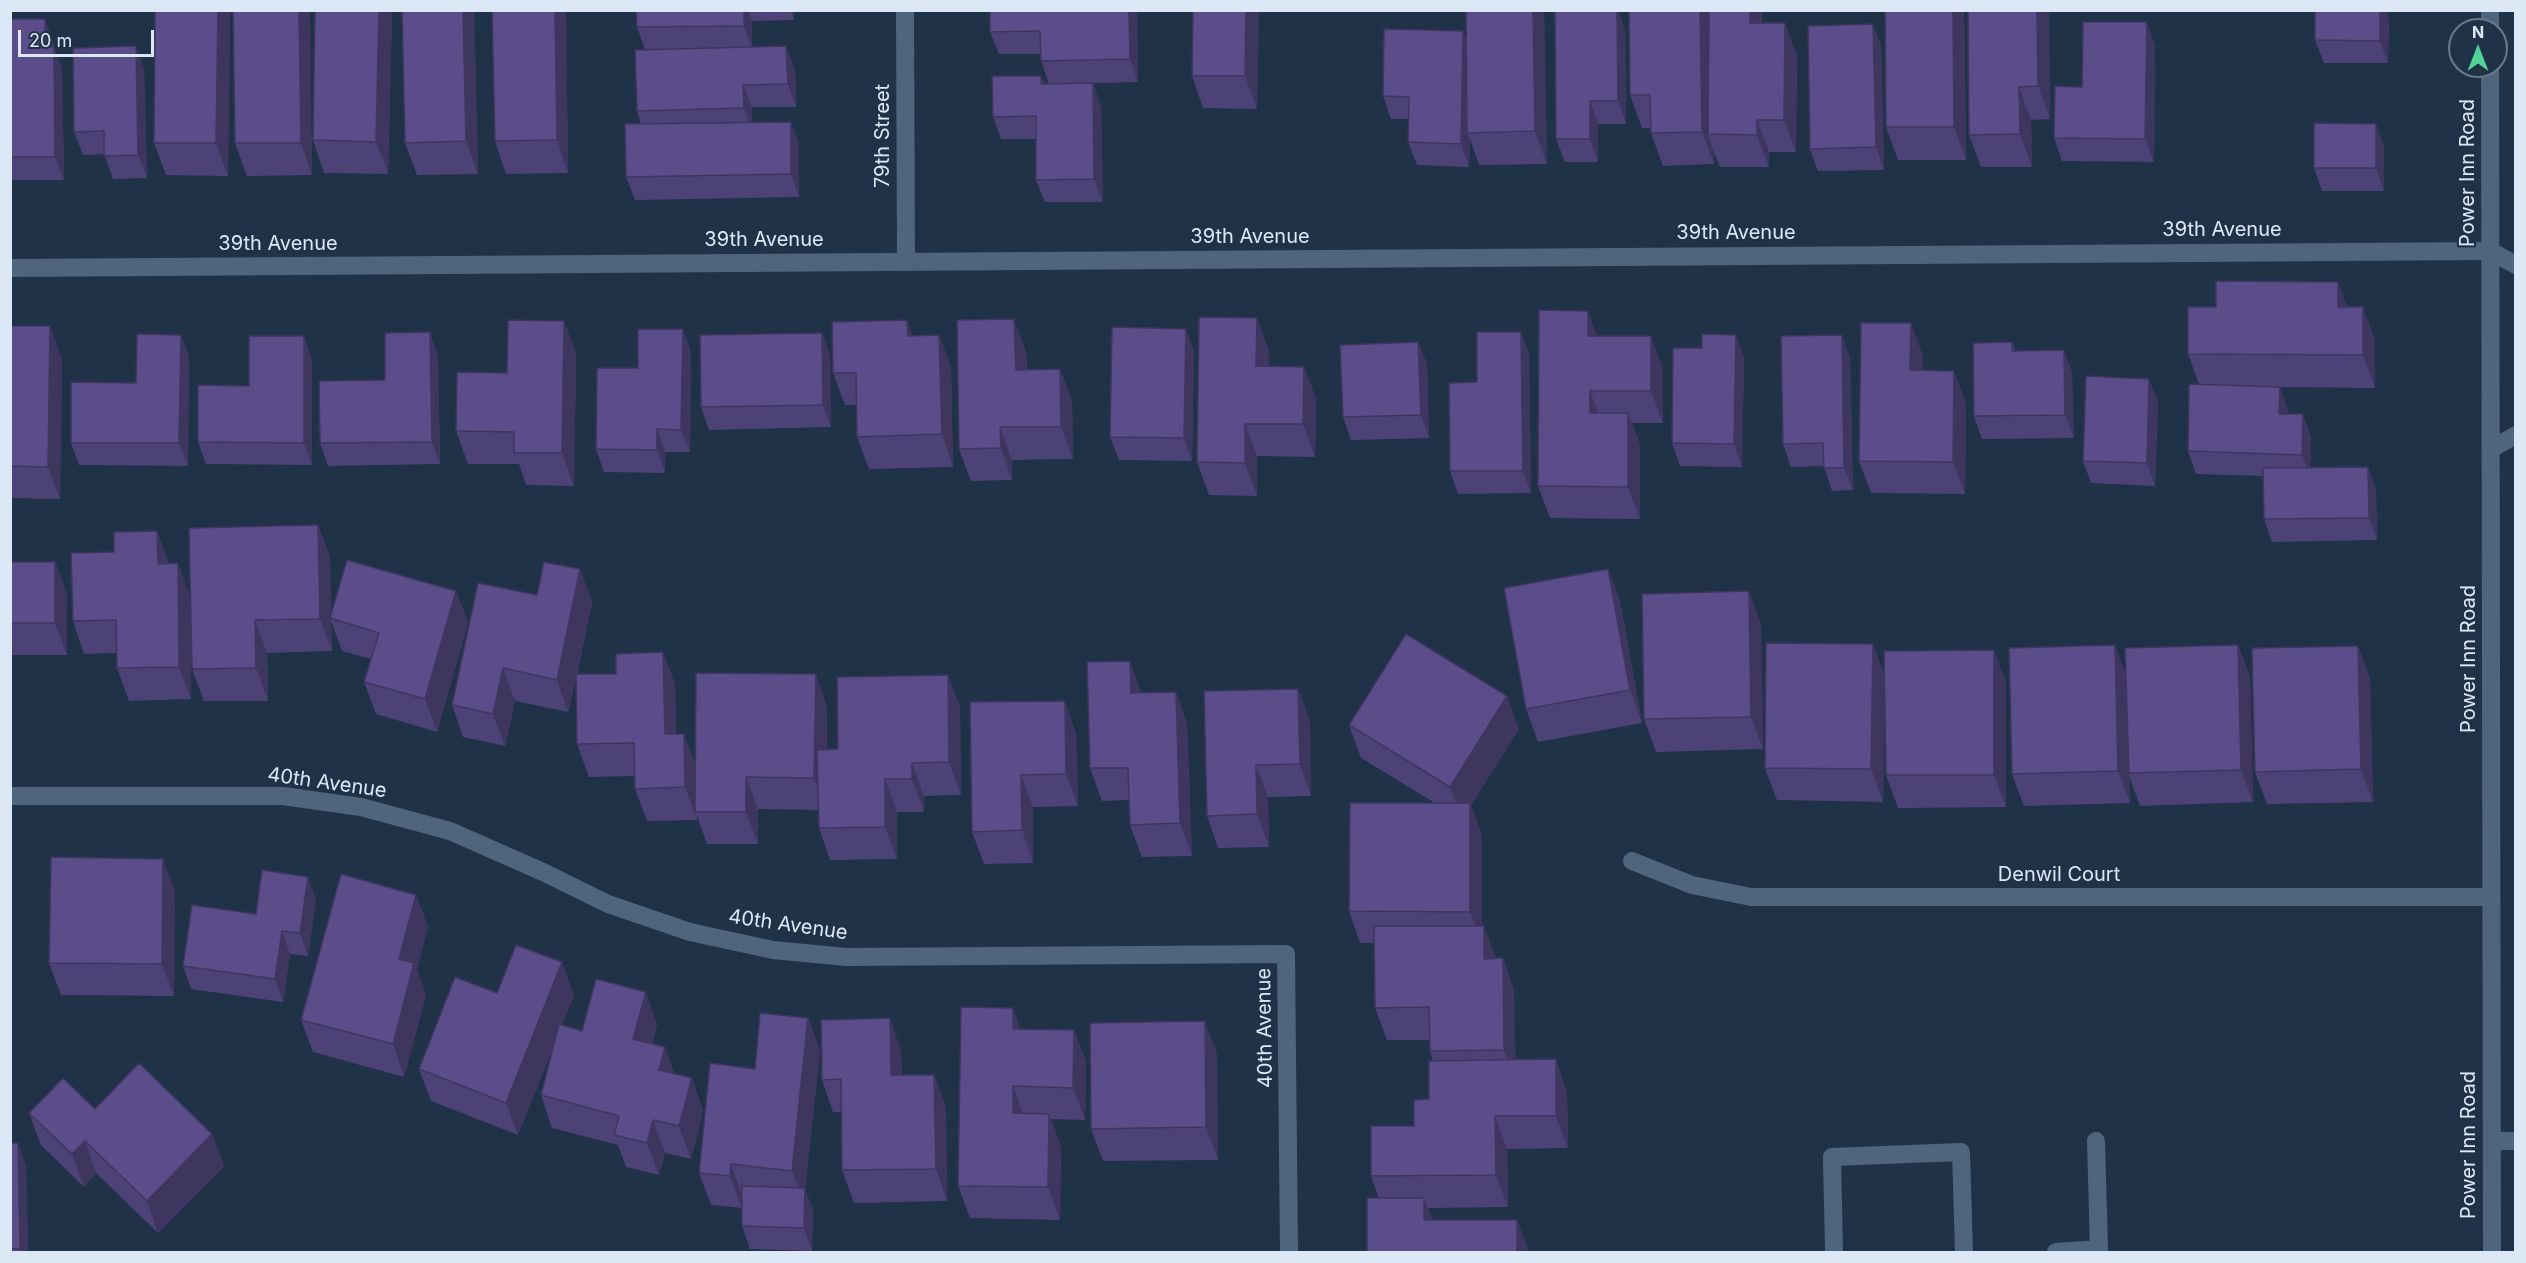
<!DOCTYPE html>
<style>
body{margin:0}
#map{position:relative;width:2526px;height:1263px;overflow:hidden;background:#1f3248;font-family:Inter,sans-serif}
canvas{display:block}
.frame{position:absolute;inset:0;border:12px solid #dce8f6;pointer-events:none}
.north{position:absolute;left:2448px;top:18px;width:60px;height:60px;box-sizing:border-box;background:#1f3248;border:2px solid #6b7b8e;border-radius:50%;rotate:0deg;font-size:16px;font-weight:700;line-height:24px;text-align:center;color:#dce8f6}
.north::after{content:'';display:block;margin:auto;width:21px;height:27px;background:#52d397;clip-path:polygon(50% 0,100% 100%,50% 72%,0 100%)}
.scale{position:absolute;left:18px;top:30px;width:136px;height:27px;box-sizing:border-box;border:3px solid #dce8f6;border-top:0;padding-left:8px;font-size:18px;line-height:21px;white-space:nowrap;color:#dce8f6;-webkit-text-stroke:4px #1f3248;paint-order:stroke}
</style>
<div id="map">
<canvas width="2526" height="1263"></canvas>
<div class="frame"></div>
<div class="north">N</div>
<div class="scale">20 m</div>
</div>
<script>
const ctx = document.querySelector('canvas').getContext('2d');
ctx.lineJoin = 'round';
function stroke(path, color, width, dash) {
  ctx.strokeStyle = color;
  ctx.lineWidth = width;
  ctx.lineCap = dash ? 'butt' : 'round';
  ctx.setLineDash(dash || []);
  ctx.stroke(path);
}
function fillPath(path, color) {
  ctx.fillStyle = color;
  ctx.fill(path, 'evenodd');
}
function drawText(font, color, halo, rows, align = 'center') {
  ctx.font = font + ' Inter,sans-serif';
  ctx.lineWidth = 4.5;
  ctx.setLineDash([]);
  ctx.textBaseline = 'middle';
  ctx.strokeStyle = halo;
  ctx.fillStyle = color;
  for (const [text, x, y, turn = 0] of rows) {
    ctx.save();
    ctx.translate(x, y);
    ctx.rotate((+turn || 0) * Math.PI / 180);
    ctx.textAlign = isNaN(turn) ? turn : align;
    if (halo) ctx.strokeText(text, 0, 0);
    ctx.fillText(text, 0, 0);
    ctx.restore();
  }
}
stroke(new Path2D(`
 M2490,251L2516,265
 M2491,449L2516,435
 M2492,1141H2516
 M1834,1252L1832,1157L1961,1152L1964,1252
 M2056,1252L2099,1249L2096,1141`), '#4f657d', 18);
stroke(new Path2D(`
 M905,10L906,262
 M10,268L2490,251
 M10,796H283L361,807L450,831L543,872L608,904L690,932L773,950L846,957L1286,954L1289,1252
 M1632,861L1692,885L1751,897H2491`), '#4f657d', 18);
stroke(new Path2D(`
 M2490,10V30
 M2490,66L2492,1252`), '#4f657d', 18);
fillPath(new Path2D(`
 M155,10H230L228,176L166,175L154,143Z
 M233,10H309L312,175L247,176L235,143Z
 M474,10L478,174L417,175L405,143Z
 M566,10L568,173L506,174L495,141Z
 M636,10H794V20L752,21V47L795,69L796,107H752V123L791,122L799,145V197L635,200L626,177L641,124L637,111L645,50L637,27Z
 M1137,10L1138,82L1051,84L1101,106L1103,202H1045L1036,180V139H1001L993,117L1041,76L1044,84H1049L1041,61L1040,54H999L990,32Z
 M1259,10L1257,109L1203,108L1192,76Z
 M1544,10L1547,164L1479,165L1470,139L1469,167L1417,165L1408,142L1409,119H1391L1383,96L1463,31L1466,39Z
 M1629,10H1762V23L1797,55L1796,152H1769V167H1720L1713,150L1714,164L1663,166L1651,133V128H1642L1630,95Z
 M1964,10L1966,160H1898L1886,127Z
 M2049,10L2050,119L2031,120L2032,167H1981L1969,135Z
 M2315,10H2386L2389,19L2388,63H2324L2315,40Z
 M392,13L388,174L324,173L313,140Z
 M10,19L53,41L54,47L62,69L64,180H10Z
 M1873,24L1881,47L1884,170L1818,171L1810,149Z
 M1625,30L1626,124H1598V162H1565L1556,139Z
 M2155,45L2154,162L2062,161L2054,138L2082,87Z
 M144,69L147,178L113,179L104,154L83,155L74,132Z
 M2384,147V191H2322L2314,168Z
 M2347,307L2375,340V388L2273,387L2288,410V414L2311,437L2310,468L2368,467L2376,490L2377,540L2272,542L2264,519V476L2196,474L2188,451L2199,384L2188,354Z
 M564,321L576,354L574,486L526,485L519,464H468L456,431L507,373Z
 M10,326L62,359L60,499L10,498Z
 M1521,332L1529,354L1531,493L1458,494L1450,471L1477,382Z
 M822,333L830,356L831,427L709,430L701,407Z
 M181,335L189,357L188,466L79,465L71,443L136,383Z
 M939,335L951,368L953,467L869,469L857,437L856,405H845L833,373L913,336Z
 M1598,336L1663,369V423H1632L1640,445V519L1550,518L1538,486Z
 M1418,342L1427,364L1429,438L1351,440L1343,417Z
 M2012,342L2015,351L2064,350L2072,373L2074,438L1982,439L1974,416Z
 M1702,348L1744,357L1742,467L1680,466L1672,443Z
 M1026,351L1027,369H1060L1072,401L1073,459L1012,460V480L971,481L959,449Z
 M1194,351L1192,461L1119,460L1110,437Z
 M1269,351L1268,366L1304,367L1316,399L1315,457L1257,456V496L1209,495L1197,462Z
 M691,352L690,452H665V473L604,472L596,449L638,368Z
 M438,355L440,464L328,466L320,443L385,380Z
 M1923,356L1922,371H1954L1966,404L1965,494L1871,493L1859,461Z
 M1850,358L1853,490L1832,491L1824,466L1791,467L1783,444Z
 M312,359V465L206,464L198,442L249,386Z
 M2158,401L2155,486L2091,483L2083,461Z
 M318,525L330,557L331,615L456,591L468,623L437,732L376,714L364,682L371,659L342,651L331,621L332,651L267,653L268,701H204L192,669Z
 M157,531L169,564L190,596L191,699L129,701L117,668L116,653L84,654L73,621L114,552Z
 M10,562H55L67,594V655H10Z
 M580,569L592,602L577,674H616L663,652L675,685L676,734L695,766L827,706V750L838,749L948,675L960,708L961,795L924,796V812H897V859L830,860L819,828L818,810L758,809V844H707L697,816V820L647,821L635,789V776L589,777L577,744L576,677L568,712L515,701L505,746L463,737L452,705Z
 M1608,569L1620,601L1642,723L1538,742L1526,709Z
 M1761,624L1763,749L1656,752L1644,719Z
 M2238,645L2250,677L2253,802L2140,806L2129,776L2130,803L2024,806L2012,774L2126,675Z
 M2358,646L2370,679L2373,802L2267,804L2255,772Z
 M1130,661L1141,693L1176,692L1187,724L1192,856L1142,857L1130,825L1129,800L1102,801L1090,768Z
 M1885,676L2006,682V807L1898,808L1886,775L1885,687L1883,802L1777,800L1765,768Z
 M1298,689L1310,721L1311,796L1268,797L1269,847L1218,848L1207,816Z
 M970,702L1076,733L1078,806L1033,807V863L984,864L972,832Z
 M1349,725L1519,729L1471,805L1482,836V926L1496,959L1503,958L1514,991L1515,1060L1567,1092L1568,1148L1507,1149L1508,1207L1428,1208L1432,1220H1517L1529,1252H1367L1379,1198L1371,1176L1414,1126L1429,1099L1433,1061L1430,1051V1040H1387L1375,1008L1374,943H1360L1349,911L1435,803L1361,758Z
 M175,891L174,996L61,995L49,963Z
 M416,895L428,927L417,970L426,995L404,1077L313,1052L301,1020Z
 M316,900L308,956L290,954L283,1002L191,989L183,966L256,914Z
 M497,993L574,995L562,1025L582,1031L657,1024L652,1044L675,1074L692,1078L703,1111L691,1159L665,1153L659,1175L626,1167L618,1145L552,1128L541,1095L553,1047L518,1135L431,1101L419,1069Z
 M1013,1008L1020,1029L1074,1030L1086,1062L1085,1120L1051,1119L1061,1147L1060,1220L970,1218L958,1186Z
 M808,1018L820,1050L805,1189L813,1210L812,1251L750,1249L742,1226V1208L711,1205L699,1173L755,1069Z
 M901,1051L902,1075H934L946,1107L947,1201L854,1203L842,1170V1112H833L822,1080Z
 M1217,1054L1218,1160L1103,1161L1091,1129Z
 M95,1109L212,1134L224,1166L158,1233L96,1173L84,1187L41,1145L29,1113Z
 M10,1143L26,1166L28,1252H10Z`), '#4d4276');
fillPath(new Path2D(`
 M218,10H230L228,176L216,143Z
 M299,10H309L310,12L312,175L301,143Z
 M379,10H391L392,13L388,174L376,142Z
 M463,10H474L478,174L466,141Z
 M555,10H566L568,173L557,140Z
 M744,10H748L752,21V48L744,26Z
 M791,10H794V20Z
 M1129,10H1137L1138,82L1130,59Z
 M1246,10H1259L1257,109L1245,76Z
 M1533,10H1544L1547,164L1535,131Z
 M1617,10H1618L1625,30L1626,124L1618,101Z
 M1700,10H1711L1708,134L1713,150L1714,164L1702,132Z
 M1750,10H1762V55L1750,23Z
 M1953,10H1964L1966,160L1954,127Z
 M2037,10H2049L2050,119L2038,86Z
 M2380,10H2386L2389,19L2388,63L2380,41Z
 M45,19L53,41L54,47L62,69L64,180L55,157L46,47Z
 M2147,22L2155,45L2154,162L2145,139Z
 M1785,23L1797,55L1796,152L1784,120Z
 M1873,24L1881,47L1884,170L1876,147Z
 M1463,31L1471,54L1467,133L1470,139L1469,167L1461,144Z
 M136,46L144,69L147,178L138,155Z
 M786,46L795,69L796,107L788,84Z
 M1093,83L1101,106L1103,202L1094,179Z
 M743,85L752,107V131L744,108Z
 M2019,87L2031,120L2032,167L2020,134Z
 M1590,101L1598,124V162L1590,139Z
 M1757,120L1769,152V167L1757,135Z
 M791,122L799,145V197L791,174Z
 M2376,124L2384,147V191L2376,168Z
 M2338,282L2350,314L2338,307Z
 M2363,307L2375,340V388L2363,355Z
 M1588,311L1600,344L1588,336Z
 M1257,318L1269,351L1268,398L1256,366Z
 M1014,319L1026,351L1027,402L1016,370Z
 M907,320L919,353L908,336Z
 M564,321L576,354L574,486L562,453Z
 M1911,323L1923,356L1921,403L1910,370Z
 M50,326L62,359L60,499L48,467Z
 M683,329L691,352L690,452L681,430Z
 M1186,329L1194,351L1192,461L1184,438Z
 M430,332L438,355L440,464L432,442Z
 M1521,332L1529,354L1531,493L1523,471Z
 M822,333L830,356L831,427L823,405Z
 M181,335L189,357L188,466L179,443Z
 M939,335L951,368L953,467L942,434Z
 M1736,335L1744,357L1742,467L1734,444Z
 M1842,335L1850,358L1853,490L1844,468Z
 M304,336L312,359V465L304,443Z
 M1651,336L1663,369V423L1651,391Z
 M1418,342L1427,364L1429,438L1421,415Z
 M2064,350L2072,373L2074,438L2065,415Z
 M1304,367L1316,399L1315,457L1303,424Z
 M1060,369L1072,401L1073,459L1061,427Z
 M1954,371L1966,404L1965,494L1953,462Z
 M2149,379L2158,401L2155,486L2147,463Z
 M2280,387L2288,410L2287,436L2279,414Z
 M1590,391L1602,423L1590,413Z
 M1628,413L1640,445V519L1628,487Z
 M2303,414L2311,437L2310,477L2302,455Z
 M1245,424L1257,456V496L1245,463Z
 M1000,427L1012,460V480L1001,448Z
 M657,429L665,452V473L657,450Z
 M2368,467L2376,490L2377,540L2369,518Z
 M318,525L330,557L331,618H330L331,621L332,651L320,619Z
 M157,531L169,564H158Z
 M55,562L67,594V655L55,623Z
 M178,563L190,596L191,699L179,667Z
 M580,569L592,602L568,712L557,680Z
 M1608,569L1620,601L1642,723L1630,690Z
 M456,591L468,623L437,732L425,699Z
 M1749,591L1761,624L1763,749L1751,717Z
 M255,620L267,653L268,701L256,668Z
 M1873,644L1885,676L1883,802L1871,769Z
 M2115,645L2127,677L2129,773V776L2130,803L2118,771Z
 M2238,645L2250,677L2253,802L2241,770Z
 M2358,646L2370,679L2373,802L2361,769Z
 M1994,650L2006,682V807L1994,775Z
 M663,652L675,685L676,767L665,734Z
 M1130,661L1141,693H1131Z
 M503,668L515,701L505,746L493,714Z
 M816,674L827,706L826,810L814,778Z
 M948,675L960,708L961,795L949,762Z
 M1298,689L1310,721L1311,796L1300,764Z
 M1176,692L1187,724L1192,856L1180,823Z
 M1507,696L1519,729L1471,805L1482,836V945L1470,912L1462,820L1450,787Z
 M1065,701L1076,733L1078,806L1066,774Z
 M684,734L696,766L695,812L697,820L685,787Z
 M912,763L924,796V812L912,779Z
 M1256,765L1268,797L1269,847L1257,814Z
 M1021,775L1033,807V863L1022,830Z
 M746,777L758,809V844L746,812Z
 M885,779L897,812V859L885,827Z
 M163,859L175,891L174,996L162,964Z
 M308,877L316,900L308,956L300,933Z
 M416,895L428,927L417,970L426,995L404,1077L393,1044L399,959Z
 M1484,926L1496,958V992L1484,959Z
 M282,931L290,954L283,1002L275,979Z
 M1503,958L1514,991L1516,1083L1504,1050Z
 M562,962L574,995L518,1135L506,1103Z
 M646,992L657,1024L645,1071L633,1039Z
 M1013,1008L1024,1040L1013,1029Z
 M808,1018L820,1050L805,1189L813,1210L812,1251L804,1228V1204L792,1171Z
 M890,1018L901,1051L903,1108L891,1075Z
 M1205,1021L1217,1054L1218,1160L1206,1127Z
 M1074,1030L1086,1062L1085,1120L1073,1088Z
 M665,1047L677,1080L659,1070Z
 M1556,1059L1567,1092L1568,1148L1556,1116Z
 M934,1075L946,1107L947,1201L936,1169Z
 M692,1078L703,1111L691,1159L679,1126Z
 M1013,1086L1025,1119L1013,1113Z
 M1049,1114L1061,1147L1060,1220L1048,1187Z
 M1495,1116L1507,1149L1508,1207L1496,1175Z
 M653,1120L665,1153L659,1175L647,1143Z
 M212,1134L224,1166L158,1233L147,1201Z
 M85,1141L96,1173L84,1187L72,1154Z
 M18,1143L26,1166L28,1252H22L20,1248Z
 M731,1164L743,1197L742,1208L730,1176Z
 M1424,1198L1436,1231L1424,1220Z
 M1517,1220L1529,1252H1517Z`), '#3f3660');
const building = new Path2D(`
 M155,10H218L216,143H154Z
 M233,10H299L301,143H235Z
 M315,10H379L376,142L313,140Z
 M402,10H463L466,141L405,143Z
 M492,10H555L557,140L495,141Z
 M636,10H744V26L637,27Z
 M990,10H1129L1130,59L1041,61L1040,31L990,32Z
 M1193,10H1246L1245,76H1192Z
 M1466,10H1533L1535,131L1467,133Z
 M1555,10H1617L1618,101H1590V139H1556Z
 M1629,10H1700L1702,132L1651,133L1650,95H1630Z
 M1709,10H1750V23H1785L1784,120H1757V135L1708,134Z
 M1885,10H1953L1954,127H1886Z
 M1968,10H2037L2038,86L2019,87L2020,134L1969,135Z
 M2315,10H2380V41L2315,40Z
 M10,19H45L46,47H54L55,157H10Z
 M2083,22H2147L2145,139L2054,138L2055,86L2082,87Z
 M1873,24L1876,147L1810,149L1808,26Z
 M1384,29L1463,31L1461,144L1408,142L1409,97L1383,96Z
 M136,46L138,155L104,156V131L74,132L73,48Z
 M786,46L788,84L743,85L744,108L637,111L635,50Z
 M992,76H1041V84L1093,83L1094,179L1036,180V116L993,117Z
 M791,122V174L626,177L625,124Z
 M2314,123L2376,124V168H2314Z
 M2216,281L2338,282V307H2363V355L2188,354V307H2216Z
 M1539,310L1588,311V336H1651V391H1590V413H1628V487L1538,486Z
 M1199,317L1257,318L1256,366L1304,367L1303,424H1245V463L1197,462Z
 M1014,319L1016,370L1060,369L1061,427H1000L1001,448L959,449L957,320Z
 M508,320L564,321L562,453H514V432L456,431L457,372L507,373Z
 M907,320L908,336L939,335L942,434L857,437L856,373H833L832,322Z
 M1861,323H1911L1910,370L1954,371L1953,462L1859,461Z
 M10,326H50L48,467L10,466Z
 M1112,327L1186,329L1184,438L1110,437Z
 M638,329H683L681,430L657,429V450L596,449L597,368H638Z
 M430,332L432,442L320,443L319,381L385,380V333Z
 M1477,332H1521L1523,471H1450L1449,383L1477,382Z
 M822,333L823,405L701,407L700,335Z
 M137,334L181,335L179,443H71V382L136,383Z
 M1702,334L1736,335L1734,444L1672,443L1673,348H1702Z
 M1842,335L1844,468H1824L1823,443L1783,444L1781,336Z
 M249,336H304V443L198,442V385L249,386Z
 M1418,342L1421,415L1343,417L1340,345Z
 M2012,342V351L2064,350L2065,415L1974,416L1973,343Z
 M2086,376L2149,379L2147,463L2083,461Z
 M2189,384L2280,387L2279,414H2303L2302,455L2188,451Z
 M2368,467L2369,518L2264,519L2263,468Z
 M318,525L320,619L255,620L256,668L192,669L189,528Z
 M157,531L158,564L178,563L179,667L117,668L116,620L73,621L71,553L114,552V532Z
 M347,560L456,591L425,699L364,682L379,633L330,618Z
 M10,562H55V623H10Z
 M544,562L580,569L557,680L503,668L493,714L452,705L478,583L537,595Z
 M1608,569L1630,690L1526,709L1504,588Z
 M1749,591L1751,717L1644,719L1642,594Z
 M1406,634L1507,696L1450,787L1349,725Z
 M1766,643L1873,644L1871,769L1765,768Z
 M2115,645L2118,771L2012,774L2009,648Z
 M2238,645L2241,770L2129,773L2125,648Z
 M2358,646L2361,769L2255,772L2252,648Z
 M1994,650V775H1886L1884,651Z
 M663,652L665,734H684L685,787L635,789L634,743L577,744L576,674H616V654Z
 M1130,661L1131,693L1176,692L1180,823L1130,825L1128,768H1090L1087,662Z
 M696,673L816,674L814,778L746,777V812H695Z
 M948,675L949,762L912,763V779H885V827L819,828L817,750L838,749L837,677Z
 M1298,689L1300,764L1256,765L1257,814L1207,816L1204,691Z
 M1065,701L1066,774L1021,775L1022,830L972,832L970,702Z
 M1350,803H1470V912L1349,911Z
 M51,857L163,859L162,964L49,963Z
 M262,870L308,877L300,933L282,931L275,979L183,966L192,905L256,914Z
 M341,874L416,895L399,959L414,963L393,1044L301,1020Z
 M1374,926H1484V959L1503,958L1504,1050L1430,1051L1429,1007L1375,1008Z
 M516,945L562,962L506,1103L419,1069L455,977L497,993Z
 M596,979L646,992L633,1039L665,1047L659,1070L692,1078L679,1126L653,1120L647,1143L614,1135L619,1116L541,1095L559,1024L582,1031Z
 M961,1007L1013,1008V1029L1074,1030L1073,1088L1013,1086V1113L1049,1114L1048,1187L958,1186Z
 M760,1013L808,1018L792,1171L731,1164L730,1176L699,1173L710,1063L755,1069Z
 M890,1018L891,1075H934L936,1169L842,1170L841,1079L822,1080L821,1020Z
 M1205,1021L1206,1127L1091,1129L1090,1023Z
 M1556,1059V1116H1495L1496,1175L1371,1176V1126H1414V1100L1429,1099V1061Z
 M139,1063L212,1134L147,1201L85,1141L72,1154L29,1113L63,1078L95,1109Z
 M10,1143H18L20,1248L10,1249Z
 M742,1186L805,1188L804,1228L742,1226Z
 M1367,1198H1424V1220H1517V1252H1367Z`);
fillPath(building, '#5a4d89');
stroke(building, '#3f3660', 1.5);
drawText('20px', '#dce8f6', '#1f3248', [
 ["79th Street",883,136,-90],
 ["Power Inn Road",2468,173,-90],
 ["39th Avenue",2222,230],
 ["39th Avenue",1736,233],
 ["39th Avenue",1250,237],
 ["39th Avenue",764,240],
 ["39th Avenue",278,244],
 ["Power Inn Road",2469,659,-90],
 ["40th Avenue",327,783,8],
 ["Denwil Court",2059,875],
 ["40th Avenue",788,925,8],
 ["40th Avenue",1265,1028,-91],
 ["Power Inn Road",2469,1145,-90]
]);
</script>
